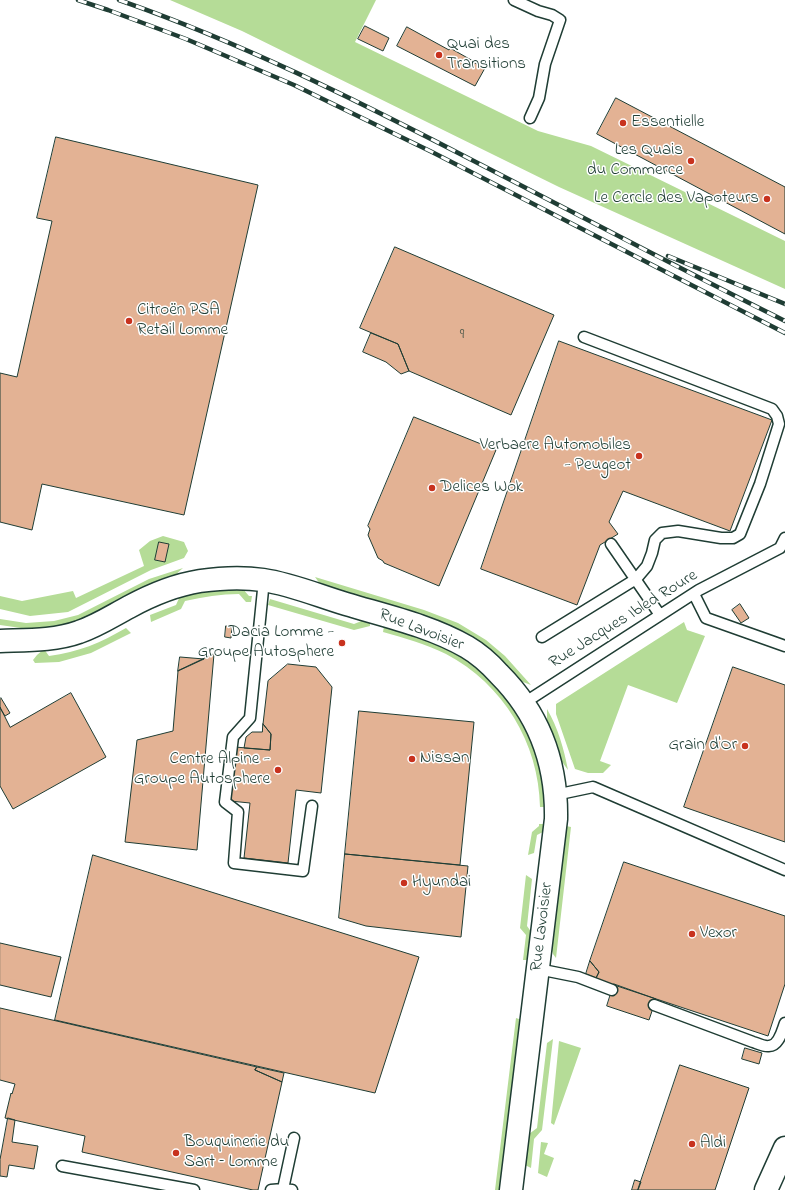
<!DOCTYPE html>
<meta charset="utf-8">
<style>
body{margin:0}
canvas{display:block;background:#fff}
</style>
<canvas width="785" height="1190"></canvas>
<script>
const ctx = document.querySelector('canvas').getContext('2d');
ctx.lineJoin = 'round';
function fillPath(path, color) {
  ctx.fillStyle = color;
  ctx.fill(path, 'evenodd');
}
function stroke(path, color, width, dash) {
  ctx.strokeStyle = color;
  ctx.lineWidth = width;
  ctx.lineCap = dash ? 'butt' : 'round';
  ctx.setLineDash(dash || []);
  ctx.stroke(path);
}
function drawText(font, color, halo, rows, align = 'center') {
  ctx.font = font + ' "Indie Flower",sans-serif';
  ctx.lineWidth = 3;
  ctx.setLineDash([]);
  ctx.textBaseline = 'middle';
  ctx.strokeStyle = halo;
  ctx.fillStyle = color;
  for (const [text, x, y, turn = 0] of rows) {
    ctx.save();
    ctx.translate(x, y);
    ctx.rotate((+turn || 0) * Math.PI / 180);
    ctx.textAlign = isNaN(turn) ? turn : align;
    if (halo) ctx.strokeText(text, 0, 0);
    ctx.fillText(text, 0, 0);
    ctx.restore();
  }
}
fillPath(new Path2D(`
 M170,0H376L355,42L538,131L591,146L785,241V289L559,187L242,31Z
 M163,536L184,542L188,551L184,558L151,570L68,612L30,616L0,609V596L22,601L73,591L76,598L144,566L139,550L150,541Z
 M183,568L173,577L80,621L54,628L28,629L0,625V619L26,623L54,621L78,615L149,579Z
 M315,577L424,610L458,623L486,640L505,656L531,685L523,682L519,679L502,661L483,646L421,616L320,584Z
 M242,588L249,596H252L251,602H246L239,594C221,594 203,597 185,601L181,609L151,622L150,615L176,605L180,596L202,591Z
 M270,599L354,624L364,620L370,621V626L354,630L268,605Z
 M684,622L687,630L705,636L677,703L628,685L600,761L611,765L603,773H588L575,769L556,714V704Z
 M384,626C401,631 417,636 433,643C439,645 445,647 450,649C498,676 529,718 542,770C545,782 545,795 546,807H540C539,743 503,684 446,654C426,644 404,638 383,632Z
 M126,628L131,633L91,653L59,662L35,663L33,660L37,655L44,649L49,656C79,652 100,643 126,628Z
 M547,709C558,728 564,749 568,770L560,759L556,744L547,723Z
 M539,824H545V831L537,835L534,853L528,855L532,832L539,826Z
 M566,826L571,827L556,958L553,954L551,947Z
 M526,875L532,879L527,926L532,933L530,958L526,960H523L526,935L520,928Z
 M516,1018L522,1020L501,1190H495Z
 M553,1039L542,1130L534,1139L531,1168L525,1165L529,1134L537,1128L547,1043Z
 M559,1041L581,1048L554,1125L551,1123Z
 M541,1142L548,1143L544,1154L554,1158L547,1177L538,1173Z`), '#b5dc97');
const building = new Path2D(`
 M365,26L389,38L383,51L358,39Z
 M407,27L449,50L450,48L473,61V62L485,68L475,86L397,46Z
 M616,98L785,187V234L597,134Z
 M56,137L258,185L184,515L42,484L32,530L0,522V373L17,377L52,221L37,218Z
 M395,247L554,315L511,415L409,371L398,344L360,328Z
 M371,333L398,344L409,371L401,374L386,362L363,352Z
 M559,341L772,420L730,531L623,491L609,522L618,534L600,545L577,605L481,569Z
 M414,417L496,450L439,586L384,563L383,561L378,558L368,535L370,529L368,526Z
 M159,542L169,544L165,562L155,560Z
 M740,604L749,618L741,623L732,610Z
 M226,626L232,627L231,638L225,637Z
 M214,654L197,850L125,842L137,740L173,731L178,671Z
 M180,657L204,659L178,671Z
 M288,664L316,667L332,687L321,793L296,790L288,863L244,858L250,803L230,801L235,747L270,750L271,734L263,724L268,681Z
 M733,667L785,685V842L684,807Z
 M71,693L106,757L13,809L0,786V707L10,727Z
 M1,698L10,713L5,716L0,708V699Z
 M359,711L474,722L460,865L345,854Z
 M263,724L271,734L270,750L244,748L246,737L252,732H262Z
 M345,854L468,866L461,937L366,926L339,918Z
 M93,855L419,957L375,1093L55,1020Z
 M624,862L785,916V984L768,1036L605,982V983L595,980L599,972L590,961Z
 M0,943L61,957L51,997L0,985Z
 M590,961L599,972L596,978L586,974Z
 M614,984L656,999L649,1020L607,1006Z
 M0,1008L257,1067L255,1070L282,1082L258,1190H253L82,1152L85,1136L5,1118L11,1093L12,1094L15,1084L0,1080Z
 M745,1048L762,1053L759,1064L742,1059Z
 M680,1065L749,1088L715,1190H638Z
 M257,1067L284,1073L282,1082L255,1070Z
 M8,1118L15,1120L12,1142L38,1146L34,1169L9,1165L7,1177L0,1176V1160Z
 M635,1180L641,1182L638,1190H632Z`);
fillPath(building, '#e3b294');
stroke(building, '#1f3d34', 1);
const lane = new Path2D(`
 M514,0L538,11L552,15L560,20L545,64L539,98L530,118
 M611,544L660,615
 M264,580L250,718L233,737L225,802L238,812L234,863L303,871L312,806
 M694,594L706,618L785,646
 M542,637L636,579L647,566L652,553L655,540L662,533L678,531L721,538H733L740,534L760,484L779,424L777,416L772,409L584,337
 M524,703L699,590L780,548L785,538
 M555,795L593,787L785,870
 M538,969L578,977L612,990
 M654,1005L753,1042C757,1043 764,1047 769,1046C779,1046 782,1031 785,1023
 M62,1166L194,1190
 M283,1189L294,1138
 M271,1190L283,1189L292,1190`);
const secondary = new Path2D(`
 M0,641C26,640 54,641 79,632C97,626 112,616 129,607C151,595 175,585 200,581C221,578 243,577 263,580C291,584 319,596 346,604C386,616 431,626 467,647C479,654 490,664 499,674C539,714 557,763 556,819L511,1190
 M766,1190L785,1148`);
stroke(lane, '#1f3d34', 13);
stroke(secondary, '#1f3d34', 25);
stroke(lane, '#fff', 10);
stroke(secondary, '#fff', 22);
const rail = new Path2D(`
 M78,0L108,10L186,39L294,85L432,152L785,333
 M119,0C240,42 354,99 468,158C573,212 678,268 785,321
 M668,256L785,304`);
stroke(rail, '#1f3d34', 4.5);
stroke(rail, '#fff', 3, [9]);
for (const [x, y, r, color] of [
 [439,55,4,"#c8321e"],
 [623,123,4,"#c8321e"],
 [691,161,4,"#c8321e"],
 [767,199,4,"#c8321e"],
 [129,321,4,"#c8321e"],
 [639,456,4,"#c8321e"],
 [432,488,4,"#c8321e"],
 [342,643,4,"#c8321e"],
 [745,746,4,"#c8321e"],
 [412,759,4,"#c8321e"],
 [278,770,4,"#c8321e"],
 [404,883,4,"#c8321e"],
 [692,934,4,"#c8321e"],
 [692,1144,4,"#c8321e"],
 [176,1153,4,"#c8321e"]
]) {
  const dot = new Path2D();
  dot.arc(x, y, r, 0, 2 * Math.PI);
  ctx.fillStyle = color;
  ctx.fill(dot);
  stroke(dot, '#fff', 1.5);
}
drawText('15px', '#505a4c', null, [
 ["9",462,336]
]);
drawText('17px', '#1f3d34', '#fff', [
 ["Quai des",447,45],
 ["Transitions",447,65],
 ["Essentielle",631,123],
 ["Les Quais",683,151,"right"],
 ["du Commerce",683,171,"right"],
 ["Le Cercle des Vapoteurs",759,199,"right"],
 ["Citroën PSA",137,311],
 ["Retail Lomme",137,331],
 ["Verbaere Automobiles",631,446,"right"],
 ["- Peugeot",631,466,"right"],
 ["Delices Wok",440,488],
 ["Dacia Lomme -",334,633,"right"],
 ["Groupe Autosphere",334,653,"right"],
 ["Grain d'Or",737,746,"right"],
 ["Nissan",420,759],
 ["Centre Alpine -",270,760,"right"],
 ["Groupe Autosphere",270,780,"right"],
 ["Hyundai",412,883],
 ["Vexor",700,934],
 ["Bouquinerie du",184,1143],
 ["Sart – Lomme",184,1163],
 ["Aldi",700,1144]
], 'left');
drawText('17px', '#1f3d34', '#fff', [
 ["Rue Jacques Ibled Roure",624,620,-32],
 ["Rue Lavoisier",421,631,21],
 ["Rue Lavoisier",543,927,-83]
]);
</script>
